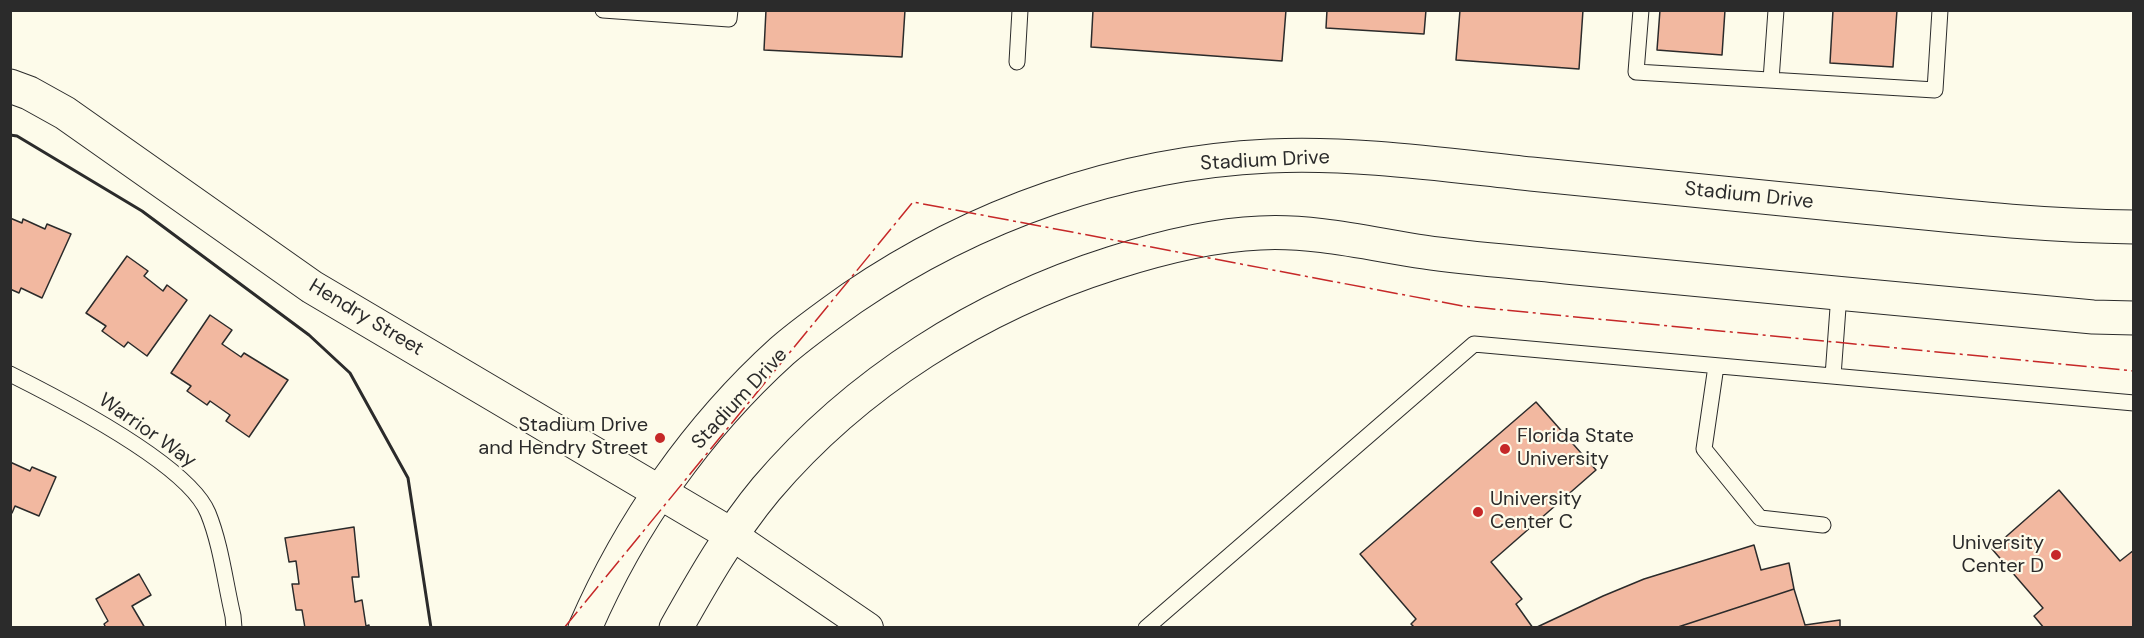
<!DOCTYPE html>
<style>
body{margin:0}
#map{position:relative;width:2144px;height:638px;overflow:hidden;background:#fdfbea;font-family:"DM Sans",sans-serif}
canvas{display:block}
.frame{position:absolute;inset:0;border:12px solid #2b2b2b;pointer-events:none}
</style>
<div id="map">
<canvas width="2144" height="638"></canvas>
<div class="frame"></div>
</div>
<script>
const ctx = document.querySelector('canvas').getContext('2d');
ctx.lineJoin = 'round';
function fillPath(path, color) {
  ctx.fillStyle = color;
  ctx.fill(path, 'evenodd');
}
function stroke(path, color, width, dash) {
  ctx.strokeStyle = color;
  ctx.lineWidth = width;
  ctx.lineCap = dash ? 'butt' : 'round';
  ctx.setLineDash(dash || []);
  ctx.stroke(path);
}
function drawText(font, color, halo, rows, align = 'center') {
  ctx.font = font + ' "DM Sans",sans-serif';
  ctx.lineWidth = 4.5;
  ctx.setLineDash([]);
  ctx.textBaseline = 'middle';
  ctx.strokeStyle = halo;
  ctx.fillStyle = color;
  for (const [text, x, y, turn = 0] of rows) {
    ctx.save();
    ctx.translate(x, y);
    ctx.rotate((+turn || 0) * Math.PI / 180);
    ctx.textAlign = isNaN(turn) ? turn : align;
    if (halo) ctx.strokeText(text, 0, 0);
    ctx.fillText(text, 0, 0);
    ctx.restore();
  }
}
const building = new Path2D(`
 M766,10H905L902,57L764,50Z
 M1093,10H1286L1282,61L1091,47Z
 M1327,10H1426L1424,34L1326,28Z
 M1460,10H1583L1579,69L1456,60Z
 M1660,10H1725L1722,55L1657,50Z
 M1833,10H1897L1893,67L1830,63Z
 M10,218L22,223L23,219L45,229L47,224L71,234L42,298L21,288L19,293L10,289Z
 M127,256L148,271L144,276L163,291L167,285L187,300L147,356L128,342L124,347L102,331L106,326L86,313Z
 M210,315L232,330L222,344L241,357L244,353L288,380L249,437L226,421L230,415L210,401L207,405L187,391L191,386L171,373Z
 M1536,402L1596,470L1491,562L1522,599L1516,604L1533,628H1415L1411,624L1416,619L1360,554Z
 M10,462L30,471L32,467L56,477L39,516L15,506L12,513L10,512Z
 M2059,490L2120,561L2134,550V628H2044L2034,616L2043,608L1992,549Z
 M354,527L359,577H352L355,602L362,600L366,626L369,625V628H305L302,610H296L292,584H299L296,561L289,562L285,538Z
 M1754,545L1761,570L1789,563L1794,589L1675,628H1535L1603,596L1644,579Z
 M139,574L151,595L132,606L145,628H106L104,624L108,621L96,599Z
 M1794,589L1805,625L1840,620V628H1675Z`);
fillPath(building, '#f2b8a0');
stroke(building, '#2b2b2b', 1.5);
const service = new Path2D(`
 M603,10L729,19L730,10
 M1641,10L1636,72L1935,90L1940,10
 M1017,62L1020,10
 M1771,80L1776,10
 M1716,366L1704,449L1760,518L1823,525
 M10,374C58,398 188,464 208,513C221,545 225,582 233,616L234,628
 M1833,376L1839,294
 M1146,628L1474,344L2134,403`);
const minor = new Path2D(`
 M732,535L868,628`);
const tertiary = new Path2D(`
 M10,86L29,93L65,113L312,287L732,535`);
const secondary = new Path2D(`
 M585,628C630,524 698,427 782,351C804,332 828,315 852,298C975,214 1120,163 1269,156C1356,152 1445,165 1531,174C1642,185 1752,196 1863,207C1953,216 2043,226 2134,227
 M676,628C703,580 731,531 766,489C857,382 980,305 1113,263C1160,248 1210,235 1260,233C1314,230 1371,244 1424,252C1471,259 1519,262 1566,267C1742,284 1917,301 2093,317L2134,318`);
stroke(service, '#2b2b2b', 17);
stroke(minor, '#2b2b2b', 32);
stroke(tertiary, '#2b2b2b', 35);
stroke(secondary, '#2b2b2b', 35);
stroke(service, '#fdfbea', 15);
stroke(minor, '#fdfbea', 30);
stroke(tertiary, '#fdfbea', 33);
stroke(secondary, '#fdfbea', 33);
stroke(new Path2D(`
 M10,135L17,136L142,211L309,335L350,373L408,478L431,628`), '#2b2b2b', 3);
stroke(new Path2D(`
 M564,628L913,202L1463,306L2134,371`), '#c62828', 1.5, [21, 4.5, 3, 4.5]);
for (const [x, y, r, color] of [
 [660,438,6,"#c62828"],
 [1505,449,6,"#c62828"],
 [1478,512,6,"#c62828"],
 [2056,555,6,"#c62828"]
]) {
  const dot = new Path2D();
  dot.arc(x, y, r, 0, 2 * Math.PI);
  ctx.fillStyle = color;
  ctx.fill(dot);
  stroke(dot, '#fdfbea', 2);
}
drawText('20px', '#2b2b2b', '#fdfbea', [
 ["Stadium Drive",1265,161,-3],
 ["Stadium Drive",1749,196,6],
 ["Hendry Street",366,318,31],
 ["Stadium Drive",740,399,-47],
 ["Warrior Way",147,431,35]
]);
drawText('20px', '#2b2b2b', '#fdfbea', [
 ["Stadium Drive",648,426],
 ["and Hendry Street",648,449],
 ["Florida State",1517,437,"left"],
 ["University",1517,460,"left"],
 ["University",1490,500,"left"],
 ["Center C",1490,523,"left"],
 ["University",2044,544],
 ["Center D",2044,567]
], 'right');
</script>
